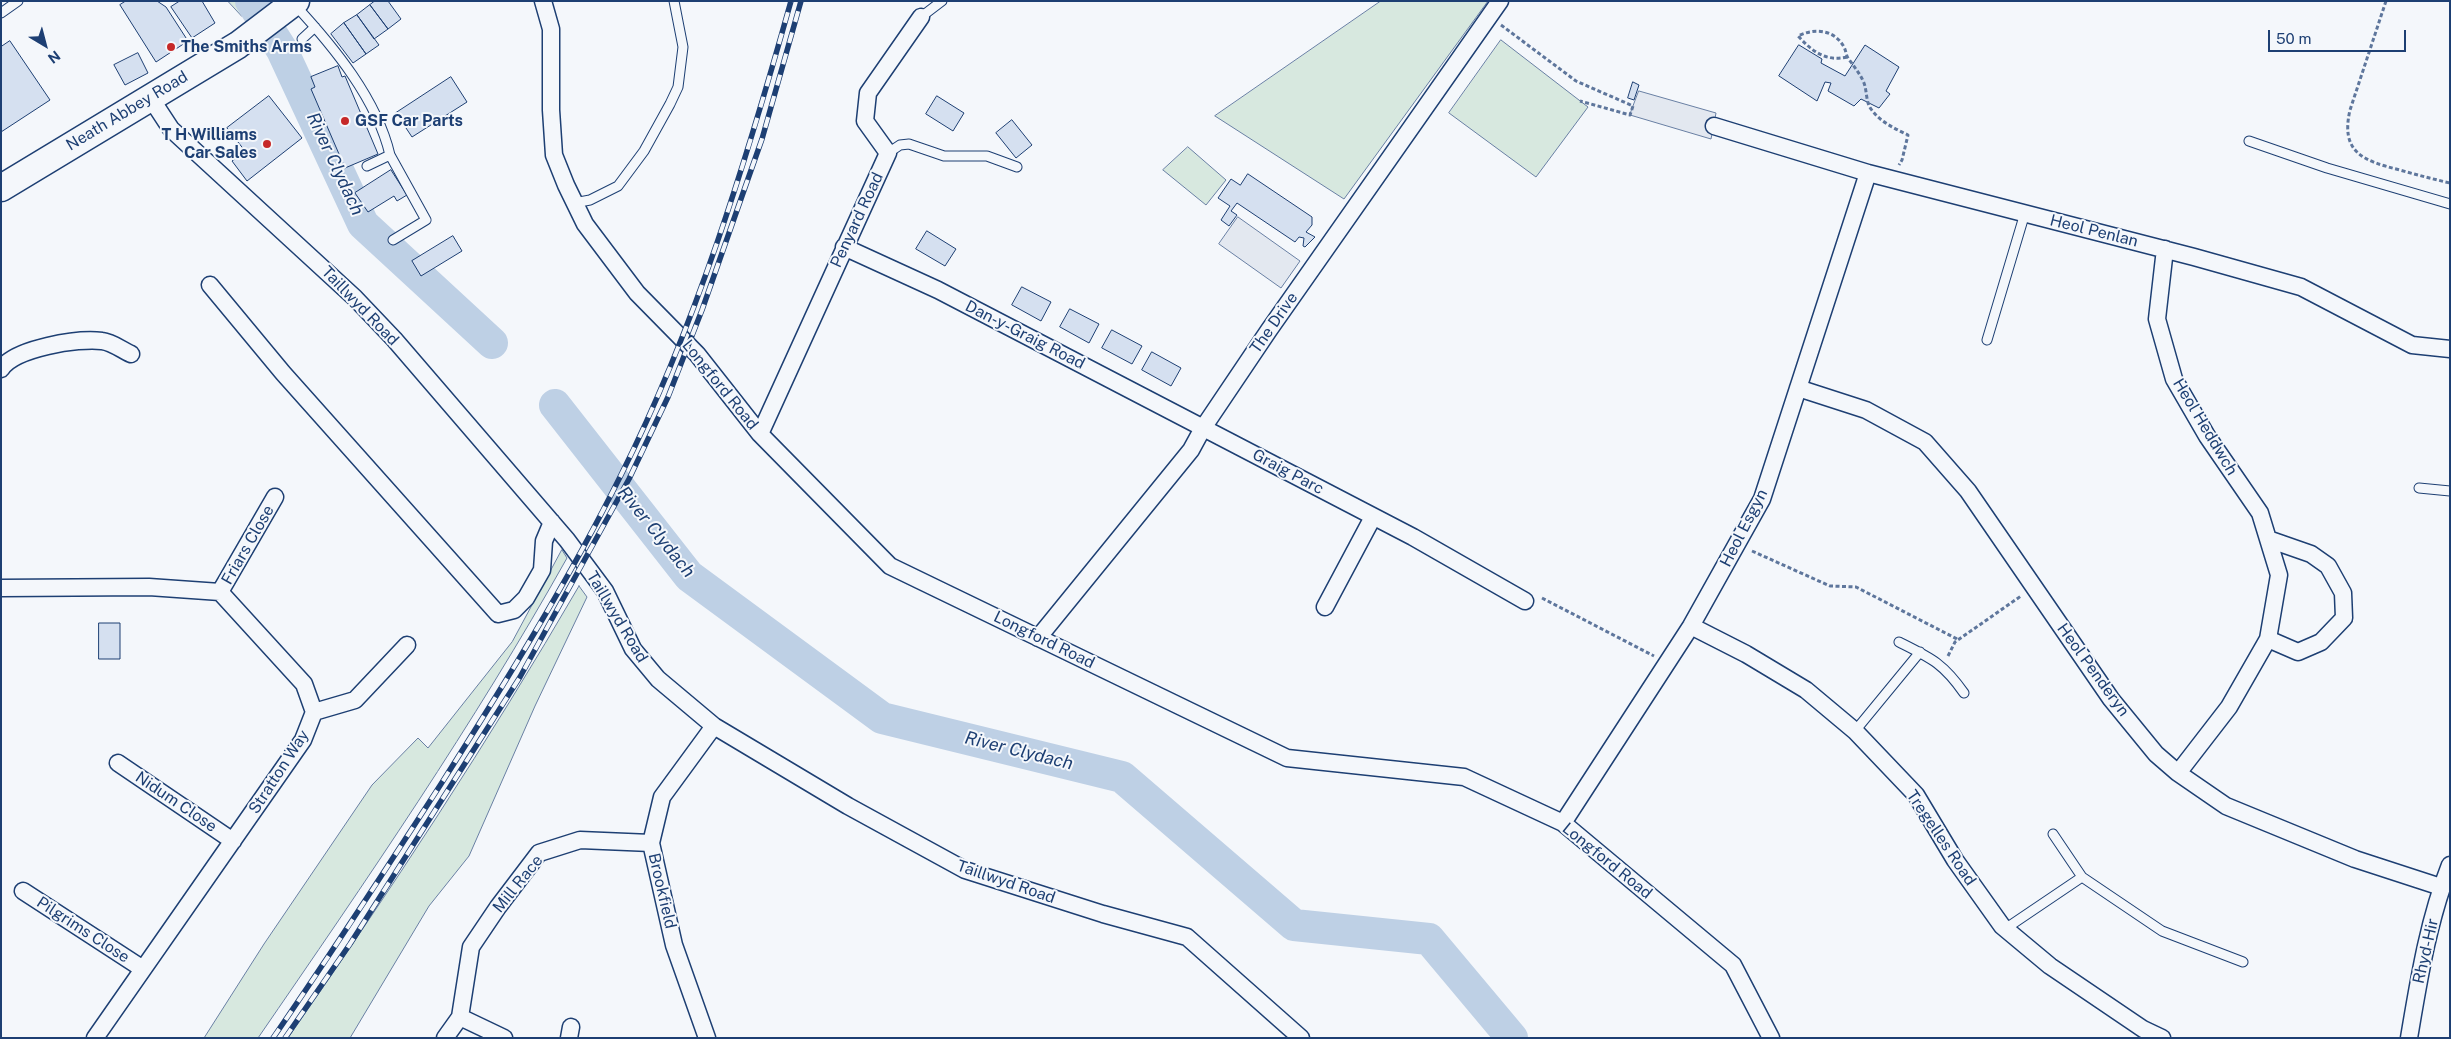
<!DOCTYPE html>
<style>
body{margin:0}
#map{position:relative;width:2451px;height:1039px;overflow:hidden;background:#f4f7fb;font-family:"Public Sans",sans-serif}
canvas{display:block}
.frame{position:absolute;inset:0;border:2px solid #1d3f73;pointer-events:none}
.north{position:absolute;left:20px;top:20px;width:50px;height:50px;-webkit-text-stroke:4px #f4f7fb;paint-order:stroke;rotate:143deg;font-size:14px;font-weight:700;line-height:20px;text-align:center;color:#1d3f73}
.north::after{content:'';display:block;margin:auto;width:18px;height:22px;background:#1d3f73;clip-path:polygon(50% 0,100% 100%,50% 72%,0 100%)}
.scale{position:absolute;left:2268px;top:30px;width:138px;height:22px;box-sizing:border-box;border:2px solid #1d3f73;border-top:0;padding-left:6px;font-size:15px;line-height:18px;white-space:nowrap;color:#1d3f73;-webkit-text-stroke:4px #f4f7fb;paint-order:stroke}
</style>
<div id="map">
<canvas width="2451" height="1039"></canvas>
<div class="frame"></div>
<div class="north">N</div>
<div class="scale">50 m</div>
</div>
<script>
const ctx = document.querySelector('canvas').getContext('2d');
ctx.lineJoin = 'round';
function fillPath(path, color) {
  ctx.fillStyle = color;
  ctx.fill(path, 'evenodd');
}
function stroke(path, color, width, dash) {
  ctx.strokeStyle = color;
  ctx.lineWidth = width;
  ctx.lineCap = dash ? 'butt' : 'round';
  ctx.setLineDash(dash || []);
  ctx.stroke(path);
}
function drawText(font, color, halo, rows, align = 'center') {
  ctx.font = font + ' "Public Sans",sans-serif';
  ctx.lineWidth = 4;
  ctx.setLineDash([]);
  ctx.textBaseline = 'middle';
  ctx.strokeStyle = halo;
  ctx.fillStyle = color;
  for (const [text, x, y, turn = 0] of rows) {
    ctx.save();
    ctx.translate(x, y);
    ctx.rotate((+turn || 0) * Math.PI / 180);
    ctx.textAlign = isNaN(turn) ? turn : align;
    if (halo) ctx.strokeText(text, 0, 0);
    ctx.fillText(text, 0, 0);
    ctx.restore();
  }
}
const green = new Path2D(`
 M228,1H265L242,16Z
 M1381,1H1488L1344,199L1215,116Z
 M1501,40L1588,107L1536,177L1449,113Z
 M1188,147L1226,180L1206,205L1163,170Z
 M562,550L567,558C474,724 366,881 258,1038H204L264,944L372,785L418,738L428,748L512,642Z
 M579,586L587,597L535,706L469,856L429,906L350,1038H288C390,891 489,741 579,586Z`);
fillPath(green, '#d7e8df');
stroke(green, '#687fa3', 1);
const parking = new Path2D(`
 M1639,91L1716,113L1711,139L1630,115Z
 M1238,217L1300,261L1281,288L1219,244Z`);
fillPath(parking, '#e3e8f0');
stroke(parking, '#687fa3', 1);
stroke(new Path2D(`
 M251,1L282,50L363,224L492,343
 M555,405L689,576L882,718L1122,777L1294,925L1429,939L1512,1038`), '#bed0e5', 32);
const building = new Path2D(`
 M126,1H157L166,7L188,41L156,62L120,5Z
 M180,1H202L215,23L192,38L171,7Z
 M375,1H388L401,19L388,29L370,5Z
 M370,5L388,29L374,39L357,15Z
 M357,15L379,45L366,54L344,23Z
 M344,23L366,54L353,63L331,34Z
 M10,41L50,100L1,132V47Z
 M1799,45L1822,59L1821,63L1845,76L1865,45L1899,67L1886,91L1890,94L1879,108L1861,99L1854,106L1828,91L1831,83L1825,82L1817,101L1779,76Z
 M138,53L148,73L125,85L114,65Z
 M338,66L342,77L345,76L378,154L345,168L311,89L315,87L311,77Z
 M451,77L467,102L412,137L396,113Z
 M1633,82L1639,85L1634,100L1628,98Z
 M269,96L302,138L247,181L232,161L245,151L227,128Z
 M937,96L964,113L953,131L926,114Z
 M1012,120L1032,145L1016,158L996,133Z
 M391,170L407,195L397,201L394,196L368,212L355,193Z
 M1248,174L1312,217V225L1306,232L1315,237L1305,247L1303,246L1304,238L1299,237L1295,242L1237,203L1231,211L1237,215L1229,226L1221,220L1230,206L1218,198L1231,179L1240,185Z
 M927,231L956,249L945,266L916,249Z
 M453,236L462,251L421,276L412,261Z
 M1022,287L1051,302L1041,321L1012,305Z
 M1070,309L1099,324L1089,343L1060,327Z
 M1112,330L1142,346L1132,364L1102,348Z
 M1152,352L1181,368L1171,386L1142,370Z
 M99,623H120V659H99Z`);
fillPath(building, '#d5e0f0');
stroke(building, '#1d3f73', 1);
const service = new Path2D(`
 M295,5C333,46 377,99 390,155L367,166
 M1,13L18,1
 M921,17L942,1
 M302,39L315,27
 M2249,141L2327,168L2450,204
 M888,153L900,145L909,144L944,156H987L1017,167
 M390,155L426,220L393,240
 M574,203L590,200L618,186L644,151L670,104L678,87L683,47L674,1
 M1987,340L2025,213
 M2419,488L2450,491
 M1899,642C1931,658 1943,663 1964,693
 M1855,731L1920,652
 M2053,834L2082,877L2162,931L2243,962
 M2005,929L2082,877`);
const minor = new Path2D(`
 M543,1L551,29V110L554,155L566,185L585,224L637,293L697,354L760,434L890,566L1287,758L1464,777L1563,823L1733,965L1771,1038
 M150,97L171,129L355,298L394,339L567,540L605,591L633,649L658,679L714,726L848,806L965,870L1103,914L1187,937L1301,1038
 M1714,126L1868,173L2194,257L2301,287L2412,345L2450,349
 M844,247L938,290L1413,537L1525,601
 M2165,249L2157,319L2174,379L2207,436L2260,513L2279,575L2268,639L2229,707L2178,773
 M210,285L283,373L498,614L514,610L526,598L542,570L544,541L552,522
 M1,369C15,348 78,338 102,341C112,342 122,350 131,354
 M1798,388L1866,410L1925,442L1968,491L2111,699L2156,754L2178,773L2226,806L2355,859L2441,887
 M760,434L888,153L865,121L868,93L921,17
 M2268,539L2311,554L2328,566L2343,593L2344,618L2321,642L2298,652L2268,639
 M1,588L149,587L220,592L304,684L314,712L303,740L95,1038
 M220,592L275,497
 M1325,607L1373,517
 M1691,626L1746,654L1806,690L1855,731L1916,795L1955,860L2002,926L2050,966L2143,1029L2162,1038
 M1038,638L1191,450L1203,428L1269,330L1500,1
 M314,712L355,700L407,645
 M118,763L233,841
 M1563,823L1691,626L1762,499L1868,173
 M23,891L143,969
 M460,1017L504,1038
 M445,1038L460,1017L471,947L498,907L539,853L580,840L651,843
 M569,1038L571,1027
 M707,1038L674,945L651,843L662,797L714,726
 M2409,1038C2419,979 2428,921 2450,865`);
const primary = new Path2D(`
 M1,188L238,45L296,1`);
stroke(service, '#1d3f73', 11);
stroke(minor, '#1d3f73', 19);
stroke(primary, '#1d3f73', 29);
stroke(new Path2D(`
 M2386,1L2350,110C2340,153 2364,161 2400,170C2417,175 2433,179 2450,183
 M1501,25L1576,81L1633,106L1630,115L1580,101
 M1847,57C1825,62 1812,51 1798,36C1814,28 1834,29 1844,47C1846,51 1846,55 1848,58C1854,67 1860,73 1864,83C1867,91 1866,103 1871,109C1880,122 1894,128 1908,135L1902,160L1899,165
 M1752,551L1830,586L1856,587L1959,640
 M1542,598L1654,656
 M1948,656L1955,642L2021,596`), '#5e769c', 3, [4, 2.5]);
stroke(service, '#f4f7fb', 9);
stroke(minor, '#f4f7fb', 16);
stroke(primary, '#f4f7fb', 26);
const rail = new Path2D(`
 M273,1038C331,954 386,869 441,784C505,683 568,582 621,475C696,325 746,162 791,1
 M285,1038L350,944L520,677L629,479L668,397L702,310L762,139L801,1`);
stroke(rail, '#1d3f73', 5.5);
stroke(rail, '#f4f7fb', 4, [11]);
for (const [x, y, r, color] of [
 [171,47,5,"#c62828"],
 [345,121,5,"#c62828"],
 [267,144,5,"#c62828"]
]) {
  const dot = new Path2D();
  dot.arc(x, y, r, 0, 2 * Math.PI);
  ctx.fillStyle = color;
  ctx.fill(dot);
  stroke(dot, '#f4f7fb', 2);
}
drawText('bold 16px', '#1d3f73', '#f4f7fb', [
 ["The Smiths Arms",181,47],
 ["GSF Car Parts",355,121],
 ["T H Williams",257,135,"right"],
 ["Car Sales",257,153,"right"]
], 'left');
drawText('16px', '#1d3f73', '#f4f7fb', [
 ["Neath Abbey Road",127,111,-31],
 ["Penyard Road",857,220,-65],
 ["Heol Penlan",2094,231,14],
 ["Taillwyd Road",360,306,46],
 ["The Drive",1274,323,-55],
 ["Dan-y-Graig Road",1025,335,27],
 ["Longford Road",720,385,51],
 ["Heol Heddwch",2205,427,59],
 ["Graig Parc",1288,472,28],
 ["Heol Esgyn",1744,528,-63],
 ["Friars Close",248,545,-60],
 ["Taillwyd Road",617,617,59],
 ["Longford Road",1044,640,26],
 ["Heol Penderyn",2093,670,54],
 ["Stratton Way",279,772,-57],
 ["Nidum Close",176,802,34],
 ["Tregelles Road",1941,838,56],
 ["Longford Road",1607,861,39],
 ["Taillwyd Road",1006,882,19],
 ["Mill Race",518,884,-51],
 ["Brookfield",662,891,77],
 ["Pilgrims Close",83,930,33],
 ["Rhyd-Hir",2426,951,-77]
]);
drawText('italic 18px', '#1d3f73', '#f4f7fb', [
 ["River Clydach",335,164,65],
 ["River Clydach",656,532,51],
 ["River Clydach",1019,751,14]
]);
</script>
